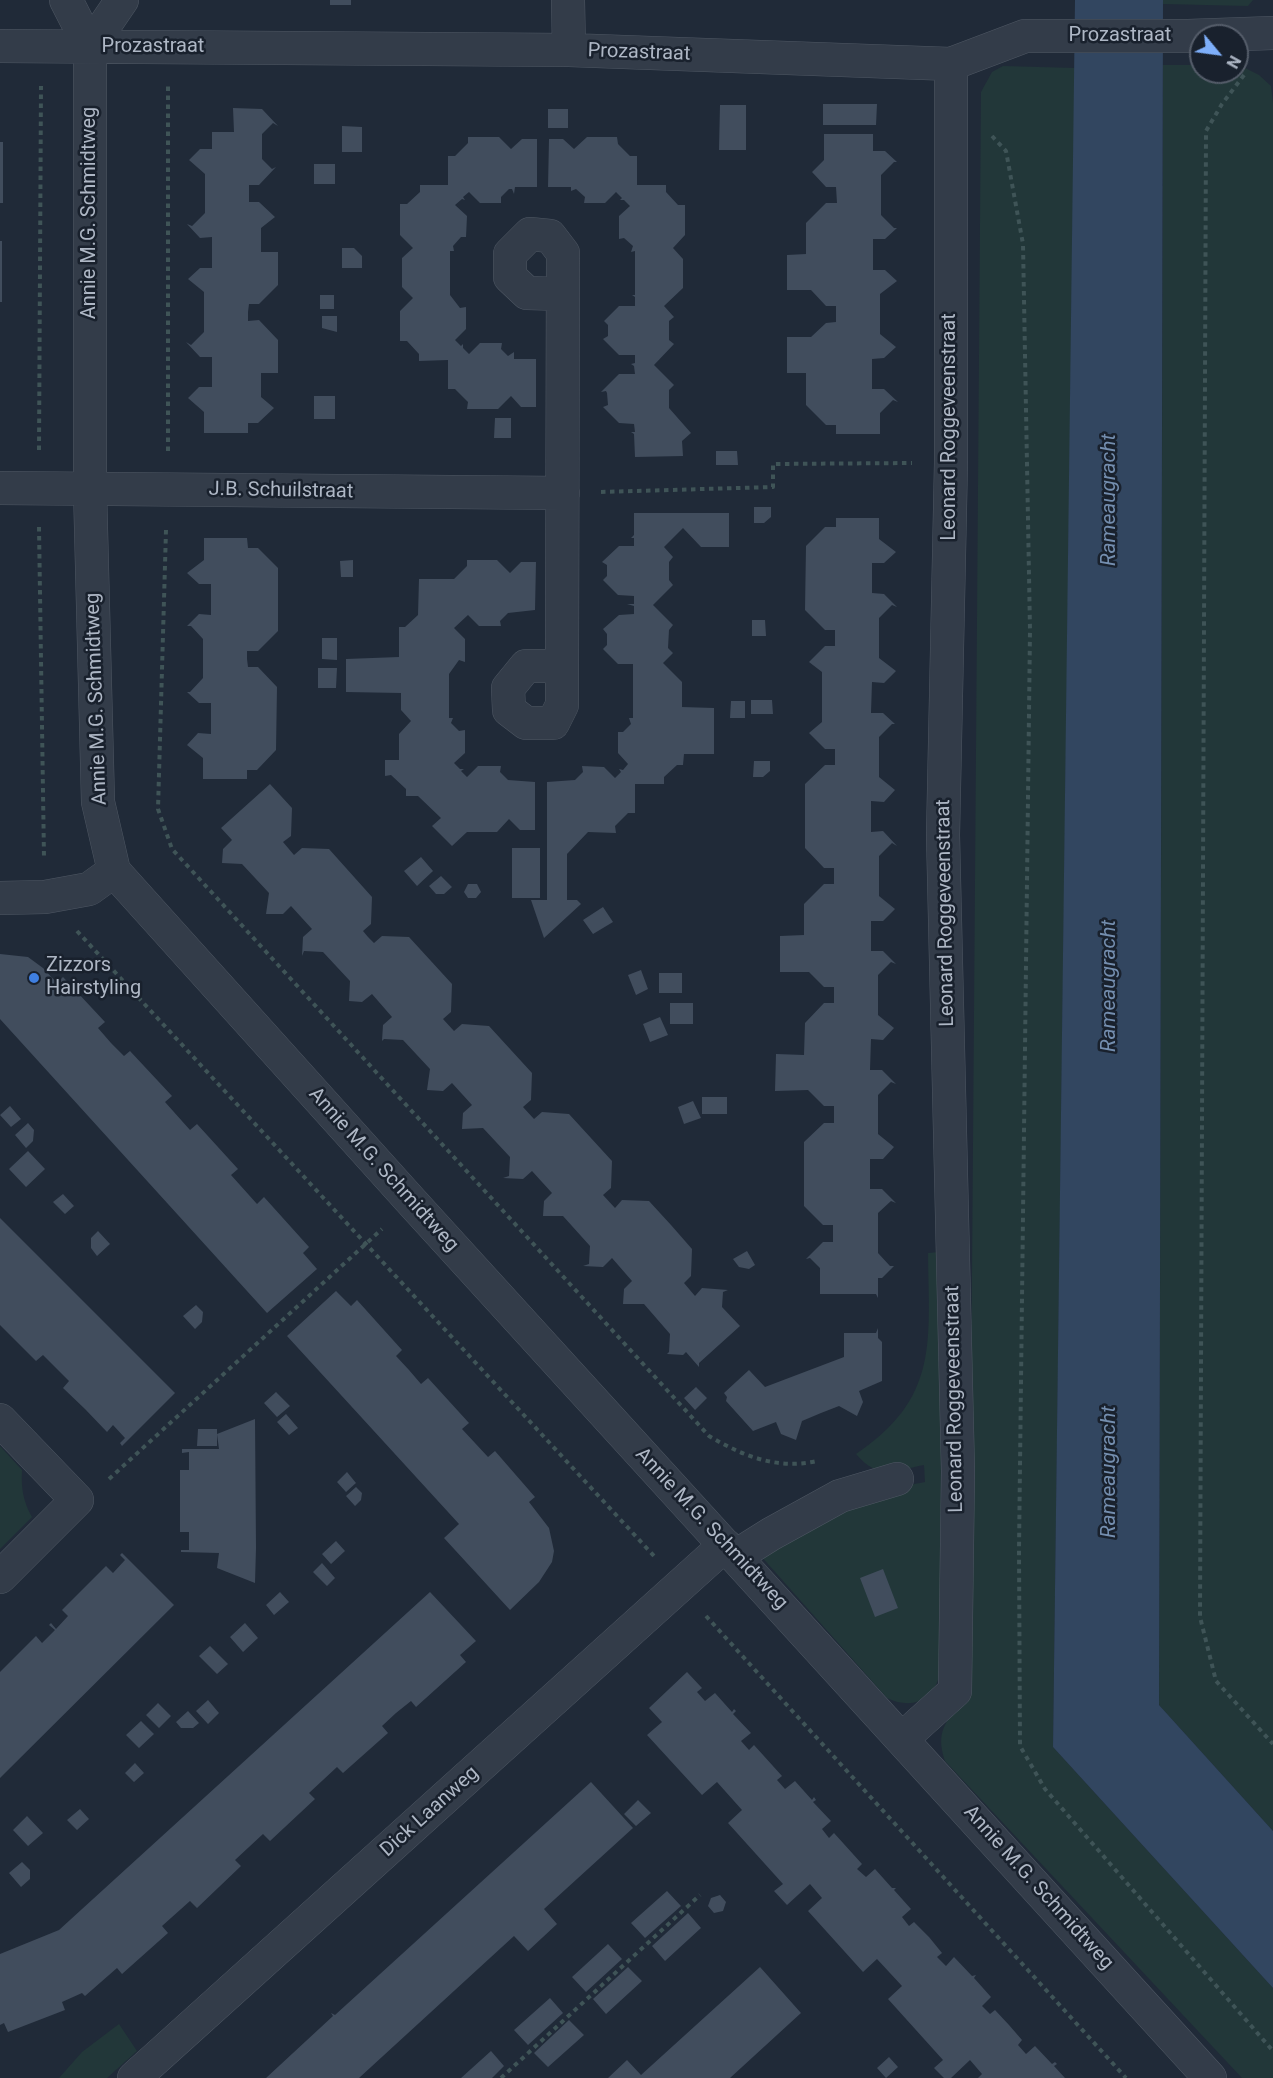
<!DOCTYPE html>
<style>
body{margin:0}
#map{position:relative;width:1273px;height:2078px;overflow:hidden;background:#202a38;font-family:Roboto,sans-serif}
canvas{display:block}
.north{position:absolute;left:1189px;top:24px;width:60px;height:60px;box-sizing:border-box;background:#19212d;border:2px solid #555d6a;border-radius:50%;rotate:119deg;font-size:16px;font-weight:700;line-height:24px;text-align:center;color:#aeb7c5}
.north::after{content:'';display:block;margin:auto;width:21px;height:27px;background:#7eaffa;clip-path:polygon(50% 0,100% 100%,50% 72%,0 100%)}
</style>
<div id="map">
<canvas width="1273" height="2078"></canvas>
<div class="north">N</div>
</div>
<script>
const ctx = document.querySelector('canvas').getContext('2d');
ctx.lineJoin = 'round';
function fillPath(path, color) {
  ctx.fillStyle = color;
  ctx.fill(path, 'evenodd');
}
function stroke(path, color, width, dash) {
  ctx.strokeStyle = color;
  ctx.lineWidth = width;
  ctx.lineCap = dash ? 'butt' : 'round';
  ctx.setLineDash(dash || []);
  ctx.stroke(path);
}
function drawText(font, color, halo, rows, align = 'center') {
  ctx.font = font + ' Roboto,sans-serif';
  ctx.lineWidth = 5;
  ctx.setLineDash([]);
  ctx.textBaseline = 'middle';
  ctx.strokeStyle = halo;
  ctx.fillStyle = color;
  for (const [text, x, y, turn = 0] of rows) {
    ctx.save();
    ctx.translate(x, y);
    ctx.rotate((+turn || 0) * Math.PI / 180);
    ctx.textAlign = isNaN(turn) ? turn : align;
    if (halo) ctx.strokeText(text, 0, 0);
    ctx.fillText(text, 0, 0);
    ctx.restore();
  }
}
fillPath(new Path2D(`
 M1163,0H1253L1248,6L1163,4Z
 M1237,64L1259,75L1271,86L1273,103V1831L1159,1705L1163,65H1201V72H1237Z
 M1003,66L1075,68L1053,1747L1273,1988V2078H1242L945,1761C935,1731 946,1722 964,1698L971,1405L981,92L992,72Z
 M939,1252L942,1255L940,1673C934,1701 912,1710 887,1698L760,1555L798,1529L909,1485L925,1482L924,1465C894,1471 878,1480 856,1454C939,1398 929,1343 928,1253Z
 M0,1446L22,1470C21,1488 23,1501 32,1517L0,1549Z
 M119,2024L137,2051L107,2078H59L82,2052Z`), '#223739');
fillPath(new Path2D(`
 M1075,0H1163L1159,1705L1273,1831V1988L1053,1747Z`), '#324660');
fillPath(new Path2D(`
 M330,0H351V5H330Z
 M823,104H877L876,125H823Z
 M720,105H746V150H719Z
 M233,108L262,109L278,126L273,123L262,134V159L272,169L276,167L259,185H249V202H259L275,217L261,228V252H278V285L259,304H249L248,312V321L259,320L278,340V373H261V397L274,408L258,423H248V433H204V412L188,398L199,387H212V357H200L186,342L191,345L204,332V292L188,279L200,268H212V237L200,238L187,224L192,226L205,213V174L189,160L200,149H212V132H234Z
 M548,109H568V128H548Z
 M342,126L362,127V152H342Z
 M824,134H873V151H885L897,162H894L881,175V215L894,228H897L885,239H873V270H885L897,281L880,294V334L896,347L884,358L872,359V389H884L898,402L893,400L880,413V434H836V425H826L806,405V373H787V337H811L826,323L836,322V306H826L811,290H787V255L806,254V223L826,203H837L836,187H826L812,172L824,160Z
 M468,137H499L511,149L522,139H537V187H515L514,194L512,189H509L501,197V203H480L469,192L463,197L465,200L462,199L455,205L467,216L466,237H461L453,246L454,251H450V295L460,308L466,307V329L455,340L461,346L463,344V348L469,354L480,343H502L501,349L508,356L514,352V359H536V407H521L511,396L498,409H467L468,402L455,389H448V360L419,361V354L407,341H400V311L413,298L402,287V258L413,248L400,235V204H407L420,192V185H448V156H455L468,143Z
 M587,137H617L618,144L630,156H637V185H666V192L678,205H685V235L673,248L683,259V288L664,306L674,317L669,321V340L674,344L654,365L674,385L669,390V408L691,433L682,441L683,456L635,457L634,434L631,432H635L634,424L619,423L603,407L608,405L607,393L606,391L601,392L619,374H635L634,366L631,364L635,363V355H619L603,339L608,336V325L604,321L619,306H635V297L632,295H635V251L631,252L633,246L624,238L619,239V216L630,206L624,200H620L622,198L616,192L605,203H584L585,197L576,189L571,191V187H548L549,139H563L574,149Z
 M0,142H3V203H0Z
 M314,164H335V184H314Z
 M0,241H2V302H0Z
 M342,248H354L362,256V268H342Z
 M320,295H334V309H320Z
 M322,316H337V332L322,328Z
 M314,396H335V419H314Z
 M495,418H511V438H494Z
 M716,451H737L738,465H716Z
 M754,507H771V517L764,523H754Z
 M634,513H729V547H701L683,528L664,547L673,557L669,562V580L673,585L653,605L673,625L669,630L668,648L673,653L663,663L682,682V707L714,708V754H684L683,765H677L664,777V784H635V813H628L615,826L616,833L588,832L567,854V900H577L581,904L544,938L531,900H547V782L575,780L583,772L582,766L604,767L615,778L621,772L619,769L623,770L628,764L618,753V732H623L631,724L629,718H633V664H618L603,649L607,645V634L603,629L619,615L634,614V606L627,604H634V596L618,595L603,580L607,576V565L602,562L619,546H634V538H631L634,535Z
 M836,518H879V539L896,552L884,563H872V593L884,594L897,607L892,605L879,618V658L896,671L884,683L872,682L871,713H883L895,724H892L879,737V777L895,790L884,802L871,801V832L883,831L897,846L892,843L879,856V896L895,909L883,921H871V951H883L896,964L891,962L878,975V1015L894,1028L883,1040L871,1039L870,1070H882L896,1084L891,1082L878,1095V1134L894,1147L883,1159H870V1189H882L896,1203L891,1201L878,1213V1253L890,1266H894L882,1278H878V1298L876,1294H820V1268L810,1258L806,1259L823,1242H833V1225H823L804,1206V1142L824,1123H834V1106H824L808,1090L775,1091L776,1054L804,1055L805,1023L824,1003H834V987H824L809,972H780V936L804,935V904L824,884H834V868H824L805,848V784L825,765H835V749H825L809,733L822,722V672L809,662L825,646H835V630H825L805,610L806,546L825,527H836Z
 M204,538H247L248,548H258L278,568V631L258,651H247V659L248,667H258L277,687L276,750L257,770H247V779H203V758L187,745L198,733L211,734V703H199L187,692H190L203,678V639L191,626H187L199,614L211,615V584H199L187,573L204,560Z
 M353,560V577H341L340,561Z
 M467,560H497L510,573L521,562H536L535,610L508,613L500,621L501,626H479L468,615L454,628L465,639V662L459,660L449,674V718H453L451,723L459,731L465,730V753L454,763L460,769H464L461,771L467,777L478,766H501L500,772L508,780L535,782V830H520L509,819L497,832H467L452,846L432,826L441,818L418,796H406V789L391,775L385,776V760H399V734L411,721L401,710V693L346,692V659L399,657V627H405L418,615L419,579H454L467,566Z
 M752,620H765L766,636H752Z
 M322,638H337V660L322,659Z
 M318,668H337L336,688H318Z
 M751,700H772L773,714H751Z
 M731,701H745V718H730Z
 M754,761H770V771L763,777H753Z
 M270,784L292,808L291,836L283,842L294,855L302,848L329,849L372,897L371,924L363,931L368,937L374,943L382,936L409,937L452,984L451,1012L443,1019L454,1031L462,1024L489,1026L532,1073L531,1100L523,1107L534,1119L542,1112L569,1114L612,1161L611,1188L603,1195L615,1208L622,1200L649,1201L671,1225L692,1249L691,1276L684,1283L695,1296L702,1288L728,1290L723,1292L722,1307L740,1326L699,1363V1367L686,1352L683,1355L667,1354L669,1352L670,1334L644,1304H623L624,1289L632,1281L612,1258L603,1267L583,1266L589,1264L590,1246L563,1216H543L544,1201L552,1193L532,1171L523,1179L503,1178L509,1176L510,1157L483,1128L462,1129L463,1113L472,1105L452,1083L443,1091L427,1090L430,1069L403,1040L384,1039L382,1041L383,1025L392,1017L372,994L362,1002L349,1001L350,981L323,952L304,951L302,956L303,937L312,929L291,906L283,914H266L269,893L242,864L222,863L223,849L232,840L221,828Z
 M512,848H540V898H512Z
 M421,857L433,871L417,886L404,871Z
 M441,876L452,887L444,894H436L429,886Z
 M468,884H477L481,892L476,898H468L464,892Z
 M603,907L613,922L593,934L583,920Z
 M0,954L28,957L43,968L57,983L63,977L105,1022L98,1028L111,1043L124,1056L130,1051L172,1096L165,1102L190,1130L197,1124L238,1169L231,1175L257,1204L264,1197L309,1247L303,1253L317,1269L267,1313L0,1019Z
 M641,970L648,989L636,995L628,975Z
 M659,973H682V993H659Z
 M670,1003H693V1024H670Z
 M660,1017L668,1035L650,1042L643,1024Z
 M702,1097H727V1114H702Z
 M693,1101L701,1118L684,1124L678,1107Z
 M10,1106L21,1119L11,1127L0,1115Z
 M28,1123L34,1130L33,1141L26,1148L15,1135Z
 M28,1151L45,1169L26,1187L9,1169Z
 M63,1194L74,1206L65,1214L53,1202Z
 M0,1218L175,1393L122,1446L120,1443L125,1438L113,1425L107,1432L85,1409L63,1388L69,1381L43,1355L36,1361L0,1325Z
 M98,1231L110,1244L97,1256L91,1248V1238Z
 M747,1251L755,1265L749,1269L739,1267L733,1259Z
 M336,1291L351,1306L357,1300L402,1350L396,1356L409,1370L421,1384L428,1378L469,1423L462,1429L488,1457L495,1451L535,1497L529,1502L549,1528L554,1551L552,1562L539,1582L510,1610L444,1538L459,1524L287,1336Z
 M196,1305L203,1312L202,1322L195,1329L183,1316Z
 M878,1328V1338L882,1342V1381L859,1391L863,1402L857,1416L839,1406L821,1413L802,1421L796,1440L781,1434L776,1422L753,1431L726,1401L727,1397L724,1393L749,1370L765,1387L844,1357V1333H876Z
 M696,1387L707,1398L695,1410L684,1398Z
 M276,1392L290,1406L277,1417L264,1403Z
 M286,1414L298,1428L289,1435L277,1422Z
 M255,1419L256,1548L255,1583L217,1568L219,1553L181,1552V1550H189V1532H180V1470H189V1452L182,1453V1449H219L217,1434Z
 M198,1429H217V1446H197Z
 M347,1472L356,1483L346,1492L337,1482Z
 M356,1487L362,1493L361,1500L355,1506L346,1496Z
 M336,1541L345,1551L331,1564L322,1554Z
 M122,1553L174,1605L0,1778V1672L36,1636L42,1643L55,1630L49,1625L51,1623L56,1629L68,1616L62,1610L106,1566L113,1573L125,1560L120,1555Z
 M322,1563L335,1578L327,1586L313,1572Z
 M883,1569L898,1608L875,1617L860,1578Z
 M280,1592L289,1602L274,1615L266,1605Z
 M430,1592L476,1641L460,1655L466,1662L416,1707L411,1701L396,1713L382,1726L388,1733L343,1773L337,1767L309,1793L315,1799L270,1841L263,1834L235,1860L241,1866L197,1908L190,1901L162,1926L168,1933L122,1974L117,1968L85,1996L82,1993L62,2002L65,2010L8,2032L4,2023L0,2025V1954L59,1930Z
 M245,1623L258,1638L243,1652L230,1637Z
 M210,1646L228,1664L217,1674L199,1656Z
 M687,1672L702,1688L697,1692L705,1701L715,1693L732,1712L734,1709L736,1711L733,1714L751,1733L741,1741L749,1750L754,1745L782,1776L777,1780L785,1789L795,1781L812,1800L814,1797L816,1800L813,1802L831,1821L822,1829L829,1838L834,1833L862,1864L857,1869L866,1877L875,1869L892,1888H896L894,1890L911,1909L902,1917L909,1926L914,1922L929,1937L942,1953L937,1957L946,1966L954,1957L972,1976L976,1975L974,1978L991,1997L982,2006L990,2014L995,2010L1009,2025L1022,2040L1018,2045L1026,2054L1035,2046L1052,2064L1055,2062L1057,2064L1054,2066L1065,2078H978L982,2074L970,2060L951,2078H944L934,2068L943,2060L888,1999L902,1986L877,1959L863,1972L808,1911L822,1898L810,1884L787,1905L774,1891L783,1884L728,1823L742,1810L717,1782L702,1795L647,1735L662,1722L649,1708Z
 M208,1700L219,1713L208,1724L196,1711Z
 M158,1703L171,1716L159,1728L146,1715Z
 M188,1711L199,1723L193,1728H181L176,1722Z
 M141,1721L154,1734L139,1748L126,1735Z
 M135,1763L144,1773L134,1782L125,1773Z
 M591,1782L633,1828L544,1909L557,1924L528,1951L514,1936L359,2078H266L333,2016L331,2013L335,2015Z
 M638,1800L651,1813L636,1826L624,1814Z
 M80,1809L89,1819L77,1830L67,1820Z
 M27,1816L43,1833L28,1846L13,1830Z
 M22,1862L30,1870V1879L21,1887L9,1873Z
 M667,1891L681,1906L645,1938L631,1923Z
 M720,1895L726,1902L723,1911L714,1913L708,1906L711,1898Z
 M688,1913L701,1928L665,1961L652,1946Z
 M608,1944L622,1959L586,1992L572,1977Z
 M628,1967L642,1981L606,2014L593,1999Z
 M760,1967L801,2013L730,2078H608L627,2060L641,2075Z
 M550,1998L563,2013L528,2045L514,2030Z
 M569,2020L584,2035L548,2067L534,2053Z
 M491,2051L504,2066L492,2078H461Z
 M889,2057L898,2067L886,2078L877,2068Z`), '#414d5d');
const minor = new Path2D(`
 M66,0L90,47V489L98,802L114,871L411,1201L1210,2078
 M568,0L569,50
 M0,46L569,50L951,64L1025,36H1188L1273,33
 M90,47L122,0
 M0,488L563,493
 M562,666V705L553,723H526L509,710L508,688L526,666H562L563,253L550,236L530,234L510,254V277L527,293L562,294
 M0,898L45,897L89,889L114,871
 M0,1420L77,1500L0,1577
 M736,1556L771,1534L840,1496L897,1479
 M903,1738L955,1691L958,1471L943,835L951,462V64
 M134,2078L725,1545`);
stroke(minor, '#4e5763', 34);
stroke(new Path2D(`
 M1244,75L1222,104L1206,131L1200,1617L1216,1681L1273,1744
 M992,136L1006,151L1023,244L1030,630L1019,1550L1020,1746L1045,1789L1273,2051
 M39,450L41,86
 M168,451V86
 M601,492L773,487V464L912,463
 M39,527L44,858
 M166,530L158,809L172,849L709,1436C743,1456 777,1470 817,1461
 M77,931L654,1556
 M109,1479L382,1229
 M706,1616L1126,2078
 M501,2078L700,1895`), '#3f5457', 4, [4.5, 4.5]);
stroke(minor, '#333c49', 33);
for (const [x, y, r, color] of [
 [34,978,6,"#3f7fe0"]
]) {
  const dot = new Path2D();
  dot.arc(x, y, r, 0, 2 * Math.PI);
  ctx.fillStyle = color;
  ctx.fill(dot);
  stroke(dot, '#19212d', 2);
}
drawText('20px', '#aeb7c5', '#19212d', [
 ["Prozastraat",1120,36],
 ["Prozastraat",153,47],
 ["Prozastraat",639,53,2],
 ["Annie M.G. Schmidtweg",90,213,-90],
 ["Leonard Roggeveenstraat",950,427,-90],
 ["J.B. Schuilstraat",281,491,1],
 ["Annie M.G. Schmidtweg",97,699,-92],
 ["Leonard Roggeveenstraat",946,913,-91],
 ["Annie M.G. Schmidtweg",383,1170,48],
 ["Leonard Roggeveenstraat",955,1399,-91],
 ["Annie M.G. Schmidtweg",711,1529,47],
 ["Dick Laanweg",430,1812,-42],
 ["Annie M.G. Schmidtweg",1038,1888,48]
]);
drawText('20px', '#aeb7c5', '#19212d', [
 ["Zizzors",46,966],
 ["Hairstyling",46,989]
], 'left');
drawText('italic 21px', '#748eaf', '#19212d', [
 ["Rameaugracht",1110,500,-90],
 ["Rameaugracht",1110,986,-90],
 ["Rameaugracht",1110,1472,-90]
]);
</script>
